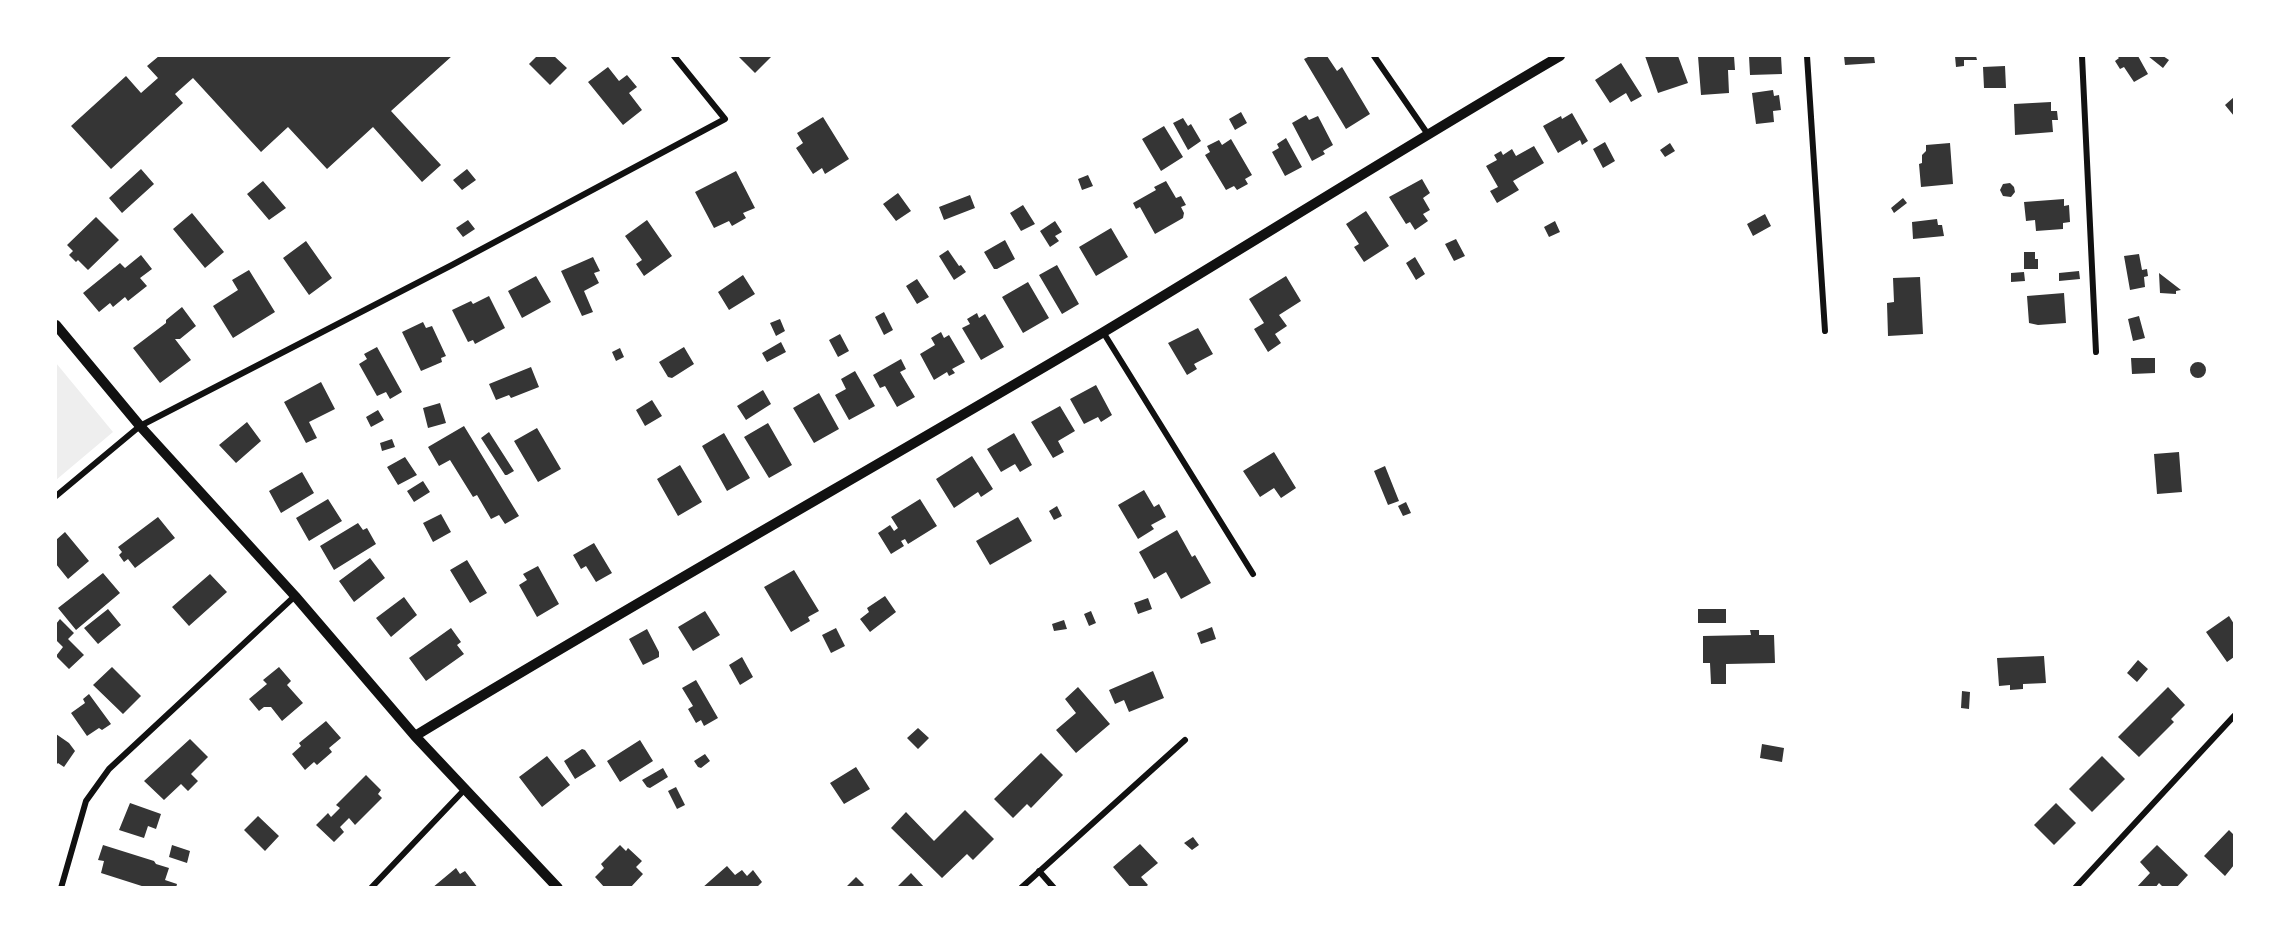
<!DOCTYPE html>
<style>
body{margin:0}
#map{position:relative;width:2290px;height:943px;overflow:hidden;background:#fff;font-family:Arial,sans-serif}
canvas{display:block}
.frame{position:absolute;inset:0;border:57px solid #fff;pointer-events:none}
</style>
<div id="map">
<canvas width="2290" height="943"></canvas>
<div class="frame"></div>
</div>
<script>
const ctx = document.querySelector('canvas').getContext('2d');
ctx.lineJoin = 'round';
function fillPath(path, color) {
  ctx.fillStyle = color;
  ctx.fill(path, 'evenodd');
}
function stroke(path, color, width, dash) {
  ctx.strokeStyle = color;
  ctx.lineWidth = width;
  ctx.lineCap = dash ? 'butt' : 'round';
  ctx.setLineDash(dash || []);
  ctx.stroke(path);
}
fillPath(new Path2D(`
 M56,363L113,432L56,480Z`), '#eee');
fillPath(new Path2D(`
 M159,56H452L391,111L441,165L422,182L373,127L327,169L288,127L261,152L193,78L175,94L183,103L111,169L71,126L126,76L141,93L158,78L147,66Z
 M537,56H554L567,68L550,85L529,64Z
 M738,56H772L755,73Z
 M1310,56H1327L1337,71L1342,67L1370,114L1346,129L1304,59Z
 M1645,56H1678L1688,83L1658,93Z
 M1698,56H1734L1735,70H1728L1729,93L1701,95Z
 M1749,56H1781L1782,74L1750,75Z
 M1844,56H1874L1875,63L1845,65Z
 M1955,56H1976L1977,60H1964V66L1956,67Z
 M2117,56H2138L2148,74L2134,82L2124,67L2120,69L2115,61L2119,58Z
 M2148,56H2163L2169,60L2163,68Z
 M1621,63L1642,96L1631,102L1626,93L1610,103L1595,80Z
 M2005,66L2006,88H1984L1983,67Z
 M608,67L619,81L627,75L637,87L629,93L642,110L623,125L588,82Z
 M1773,90L1774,96L1779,95L1781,110L1773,111L1774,122L1756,124L1752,93Z
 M2234,97V116L2225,105Z
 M2051,102V111H2057L2058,120H2052L2053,132L2015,135L2014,104Z
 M1241,112L1247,123L1235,130L1229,119Z
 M1572,113L1588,141L1582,145L1580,140L1558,153L1543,126L1561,116L1562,119Z
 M1306,115L1309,120L1318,116L1333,145L1323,151L1325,154L1312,161L1292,123Z
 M823,117L849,159L825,174L822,168L813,174L796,148L803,143L797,133Z
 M1183,118L1188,126L1191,124L1201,141L1188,150L1173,123Z
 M1164,126L1183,157L1161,171L1142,139Z
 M1286,138L1302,167L1285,176L1272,152L1279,148L1277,144Z
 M1231,139L1252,175L1245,179L1248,184L1237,190L1234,186L1226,190L1205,155L1210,152L1207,146L1219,140L1222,145Z
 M1605,142L1615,161L1603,168L1593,149Z
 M1670,143L1675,151L1665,157L1660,150Z
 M1950,143L1953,184L1921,187L1919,164L1922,163V155L1926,151V145Z
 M1534,146L1544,163L1513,181L1519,190L1497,203L1490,191L1498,187L1486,166L1497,160L1494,155L1501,151L1503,155L1512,149L1516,156Z
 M141,169L154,184L122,213L109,198Z
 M467,169L476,180L462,190L453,180Z
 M736,171L755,208L743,213L746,218L732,226L729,221L714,228L695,192Z
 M1088,175L1093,186L1082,190L1078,179Z
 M1422,179L1430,193L1423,198L1430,210L1423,214L1428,221L1415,230L1410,222L1406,224L1389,197Z
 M263,181L286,208L269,220L247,194Z
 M1166,181L1176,198L1181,196L1186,205L1181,207L1184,213L1183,218L1155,234L1140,207L1136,209L1133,203L1156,190L1154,187Z
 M2010,183L2014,187L2015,192L2011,197L2003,196L2000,190L2003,184Z
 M898,193L911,211L896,221L883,204Z
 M970,195L975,208L944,220L939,207Z
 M1903,198L1907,203L1894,213L1891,208Z
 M2064,199V206L2069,205L2070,222L2063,223V229L2036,231L2035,220L2026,221L2024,202Z
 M1023,205L1035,224L1021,231L1010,213Z
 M1366,211L1389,246L1364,262L1354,247L1359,244L1346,224Z
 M192,213L224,252L205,268L173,229Z
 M1765,214L1771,226L1753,236L1747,224Z
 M96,217L119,240L88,270L78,260L76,262L69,255L73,251L67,245Z
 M1937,219L1938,225H1942L1944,236L1913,239L1912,222Z
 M468,220L475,229L463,237L456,228Z
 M647,220L672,256L644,276L636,264L642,260L625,236Z
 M1055,221L1062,232L1055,236L1059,241L1050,247L1040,231Z
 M1555,221L1560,232L1549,237L1544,227Z
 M1111,228L1128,257L1096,276L1079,247Z
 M1456,239L1465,256L1454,261L1445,244Z
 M1005,240L1015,259L997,269H994L984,252Z
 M306,241L332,278L309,295L283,258Z
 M948,250L959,266L961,265L966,272L954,280L939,256Z
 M2024,252H2035V259H2038V269H2024Z
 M2139,254L2142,270L2147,269L2148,276L2144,277L2145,287L2130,290L2124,256Z
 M141,255L152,269L140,278L147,286L128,301L125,297L113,307L110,303L99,312L83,293L120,263L125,268Z
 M593,257L600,271L594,273L599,283L584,291L593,312L582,316L561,271Z
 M1415,257L1425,274L1416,280L1406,263Z
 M1057,265L1079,304L1062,314L1039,275Z
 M249,270L275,312L233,338L213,306L238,290L232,280Z
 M2079,271L2080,279L2059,281V273Z
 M2024,272L2025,281L2011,282V273Z
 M2159,273L2181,290L2176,291V294L2160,293Z
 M743,275L755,294L729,310L718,292Z
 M536,276L551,302L522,318L508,291Z
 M1286,276L1301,301L1279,315L1287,326L1275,334L1281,343L1268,352L1254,329L1264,323L1249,299Z
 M1920,277L1923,334L1888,336L1887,303L1894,302L1893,278Z
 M917,279L929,297L917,304L906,286Z
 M1028,282L1049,318L1023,333L1002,297Z
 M2064,293L2066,323L2038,325L2029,323L2027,296Z
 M489,296L505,328L475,344L473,340L468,342L452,310L471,301L473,304Z
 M182,307L196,326L180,339H175L191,360L160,383L133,348L166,323V320Z
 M884,312L893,330L884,335L875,317Z
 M977,313L979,318L985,314L1004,347L981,360L962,328L970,324L967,319Z
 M2139,316L2145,338L2133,341L2128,319Z
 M780,319L785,331L776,336L770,323Z
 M423,322L426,328L432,326L446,356L441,358L442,362L421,371L402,332Z
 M1198,328L1213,354L1194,364L1197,369L1187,375L1168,343Z
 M941,332L944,338L949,335L965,362L952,369L955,373L949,376L947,372L934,380L920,354L935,345L931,338Z
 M840,334L849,351L838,357L829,340Z
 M781,342L786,352L767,362L762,353Z
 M377,347L402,392L390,399L386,392L377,396L359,364L367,359L364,354Z
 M684,347L694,364L672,378L668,377L659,362Z
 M620,348L624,357L616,361L612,352Z
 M2131,358H2155V373L2132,374Z
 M901,359L906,369L900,372L915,397L897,407L885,386L880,388L873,375Z
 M2190 370a8 8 0 1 1 16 0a8 8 0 1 1-16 0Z
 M531,367L539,387L511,398L509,395L496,400L489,384Z
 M855,371L875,406L849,420L835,395L846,389L841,379Z
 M321,382L335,409L309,422L317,438L306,443L284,402Z
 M1096,385L1112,415L1101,422L1098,417L1084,424L1070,399Z
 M763,390L771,404L746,420L737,406Z
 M819,393L839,429L814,443L793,408Z
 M652,400L662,416L645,426L636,410Z
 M440,403L446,423L428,428L423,408Z
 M1060,406L1075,431L1058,441L1064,452L1053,458L1031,422Z
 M378,410L384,420L371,427L366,417Z
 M247,422L261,441L236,463L219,445Z
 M768,423L792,465L769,478L744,437Z
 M464,426L519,516L505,524L499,515L491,519L477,495L473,497L450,460L439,466L428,447Z
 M537,428L561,469L538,482L514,441Z
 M489,432L514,471L507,475H505L481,438Z
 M724,433L750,478L727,491L702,446Z
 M1014,433L1032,465L1020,472L1015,464L1001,472L987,449Z
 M392,439L395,447L382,451L380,443Z
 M1274,452L1296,488L1281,498L1274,488L1260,497L1243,471Z
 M2179,452L2182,492L2157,494L2154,454Z
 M972,456L993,489L981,497L978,492L954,508L936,479Z
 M405,457L417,475L398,485L387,467Z
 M680,465L702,502L678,516L657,479Z
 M1385,466L1399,501L1388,505L1374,471Z
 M302,472L314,493L281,513L269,491Z
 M423,481L430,492L414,502L407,491Z
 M1144,490L1154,507L1159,504L1166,517L1151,525L1154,529L1138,539L1118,505Z
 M328,499L342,521L309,541L296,518Z
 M920,499L937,526L908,544L905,539L901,541L904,546L891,554L878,533L890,525L894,531L898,528L891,517Z
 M1406,502L1411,513L1403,516L1398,506Z
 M1057,506L1062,516L1054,520L1049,511Z
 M441,514L451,532L433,542L423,523Z
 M158,517L175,538L135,568L128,559L124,562L119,555L122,552L118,547Z
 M1018,517L1032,541L990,565L976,541Z
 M358,523L363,530L367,528L376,544L334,570L320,546Z
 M1177,530L1192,557L1195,555L1211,583L1181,599L1166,572L1154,579L1139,552Z
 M65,532L89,561L68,579L56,564V540Z
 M594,543L612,573L596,582L586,566L581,569L573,555Z
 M370,558L385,578L354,602L339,581Z
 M467,560L487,593L470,603L450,570Z
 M538,566L559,604L537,617L519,585L527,580L523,574Z
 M794,570L819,611L808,617L810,621L791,632L764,587Z
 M103,573L120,593L76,630L58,608Z
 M210,574L227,592L189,626L172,607Z
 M885,596L896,612L870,632L860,619L869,612L867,608Z
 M404,597L417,615L391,637L376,618Z
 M1148,598L1152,609L1138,614L1134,603Z
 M108,609L121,625L98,644L84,628Z
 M1698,609H1726V623H1698Z
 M705,611L720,635L693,651L678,627Z
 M1091,611L1096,623L1089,626L1084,614Z
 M2229,616L2234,624V657L2227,662L2206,632Z
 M60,619L74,633L68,639L84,655L69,669L56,656L63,647L56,640V624Z
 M1064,620L1067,629L1054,631L1052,624Z
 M1212,627L1216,639L1201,644L1197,633Z
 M451,628L461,642L457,645L464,654L426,681L409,658Z
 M836,628L845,646L831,653L822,635Z
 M647,629L659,652V657L643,665L629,639Z
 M1750,630H1759V635H1774L1775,663L1726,664V684H1711L1710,663H1703V636L1751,635Z
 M2044,656L2046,683L2023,684V689L2010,690V685L1999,686L1997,658Z
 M742,657L753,677L740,685L729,665Z
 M2138,660L2148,669L2137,682L2127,673Z
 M112,667L141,696L123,714L93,685Z
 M279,667L291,681L287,685L303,703L282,721L271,707H264L259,711L249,699L267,684L263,680Z
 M1153,671L1164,698L1129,712L1124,700L1115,704L1109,690Z
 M696,680L718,718L704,726L701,720L696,723L688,709L693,706L682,688Z
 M1078,687L1110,724L1076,753L1056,730L1076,713L1065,699Z
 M2168,687L2185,705L2171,719L2174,722L2139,757L2118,737Z
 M1962,691L1970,692L1969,709L1961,708Z
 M89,694L111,724L102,730L99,728L87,736L71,713L85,703L83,699Z
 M326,721L341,738L329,748L332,752L317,765L314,762L305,770L292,754L301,746L299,743Z
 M918,728L929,738L918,749L907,738Z
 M56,734L69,743L75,751L64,767L58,763L56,765Z
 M190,739L208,757L191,774L198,781L188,791L181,784L164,800L144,781Z
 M640,740L653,761L620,782L607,761Z
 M1762,744L1784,748L1782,762L1760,758Z
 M582,749L585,750L596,766L575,779L564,761Z
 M1041,753L1063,775L1031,808L1027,804L1013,818L994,799Z
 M705,754L710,761L701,768L698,767L694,761Z
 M547,756L570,785L542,807L519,777Z
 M2102,756L2125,779L2092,812L2069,789Z
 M856,767L870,789L844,804L830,783Z
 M663,768L668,777L650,788L647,787L642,780Z
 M366,775L381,790L378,794L382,798L355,825L349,818L340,827L344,832L334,842L316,825L328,813L331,817L340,808L336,805Z
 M676,787L685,805L677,809L668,791Z
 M130,803L161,814L156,829L148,826L144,838L119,830Z
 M2056,803L2076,823L2054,845L2034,825Z
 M965,810L994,839L973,860L967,854L942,878L891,828L906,812L934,841Z
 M258,816L279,836L265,851L244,830Z
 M2229,830L2234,835V865L2225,876L2204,856Z
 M1193,837L1199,845L1192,850L1184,843Z
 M1140,844L1158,863L1141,877L1148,885L1144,888H1131L1113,867Z
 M103,845L154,861L156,864L169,868L165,880L177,884L176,888H148L101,873L104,861L98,860Z
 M172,845L190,851L187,863L169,857Z
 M620,845L626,851L628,848L642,861L636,867L643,874L630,888L624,886L622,888H605L595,877L604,868L601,864Z
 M2157,845L2188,875L2176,888H2164L2159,883L2155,888H2136L2150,873L2140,862Z
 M727,866L735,875L742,870L747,876L753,870L762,882L756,888H702Z
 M456,868L460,874L465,871L478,888H432Z
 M911,873L925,888H896Z
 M856,877L864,885L861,888H848L847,886Z`), '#353535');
stroke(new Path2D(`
 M1374,56L1427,133
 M1807,56L1825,331
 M2082,56L2096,352
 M1103,332L1253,574
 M56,496L140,426L452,265L725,119L674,56
 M1039,871L1054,888
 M61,888L86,801L109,769L295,596
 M371,888L466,788
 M1021,888L1185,740
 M2075,888L2234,716`), '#111', 6);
stroke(new Path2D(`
 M56,325L140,426L295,596L415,736L558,888
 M415,736C642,598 874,468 1102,333C1255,241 1406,146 1560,56`), '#111', 10);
</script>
